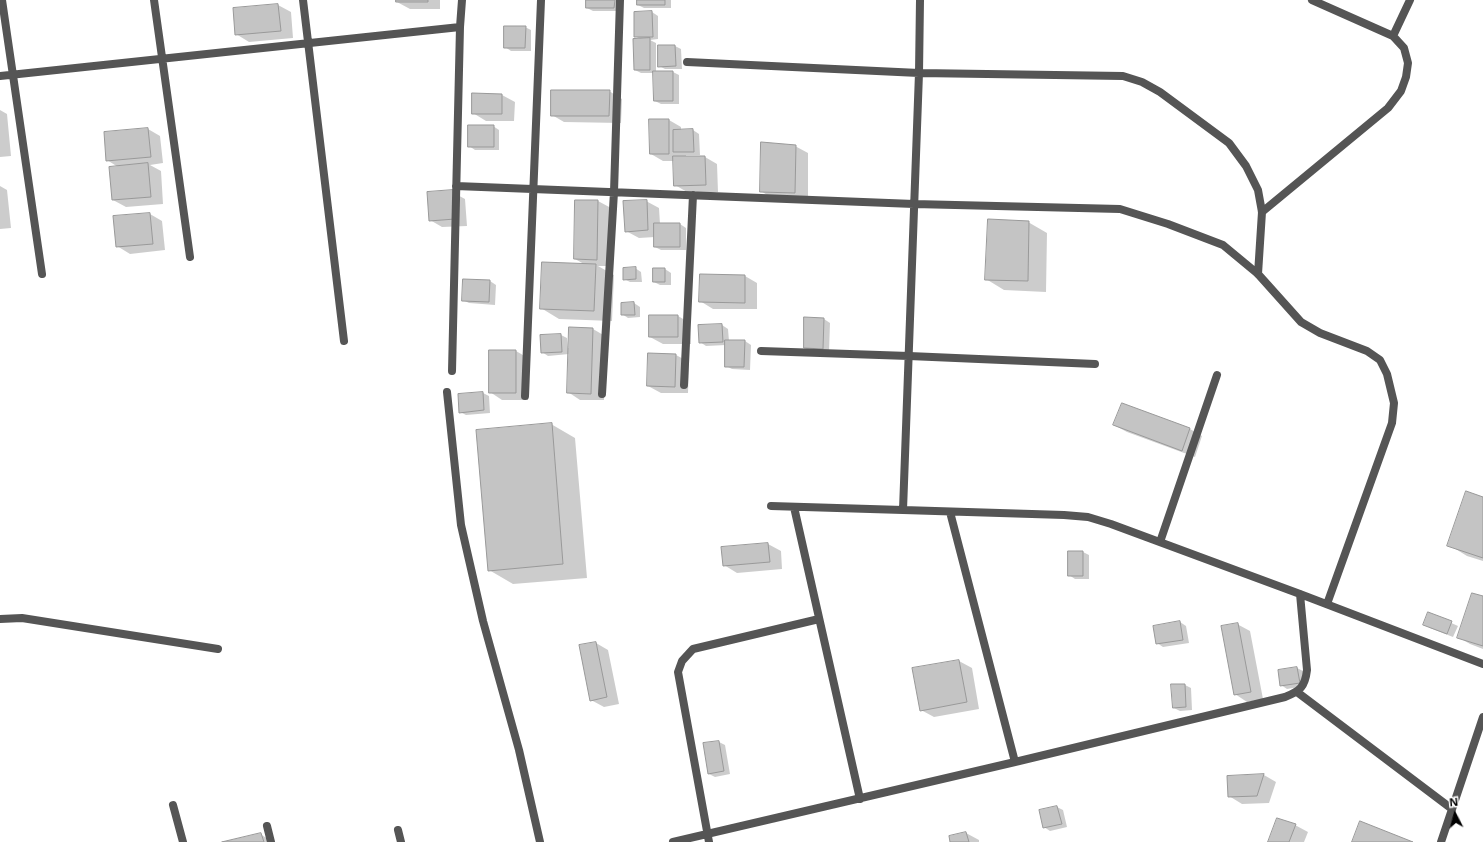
<!DOCTYPE html>
<style>
body{margin:0}
#map{position:relative;width:1483px;height:842px;overflow:hidden;background:#fff;font-family:"Open Sans",sans-serif}
canvas{display:block}
.north{position:absolute;left:1435px;top:794px;width:40px;height:40px;-webkit-text-stroke:3px #fff;paint-order:stroke;rotate:354deg;font-size:11px;font-weight:700;line-height:16px;text-align:center;color:#000}
.north::after{content:'';display:block;margin:auto;width:14px;height:18px;background:#000;clip-path:polygon(50% 0,100% 100%,50% 72%,0 100%)}
</style>
<div id="map">
<canvas width="1483" height="842"></canvas>
<div class="north">N</div>
</div>
<script>
const ctx = document.querySelector('canvas').getContext('2d');
ctx.lineJoin = 'round';
function fillPath(path, color) {
  ctx.fillStyle = color;
  ctx.fill(path, 'evenodd');
}
function stroke(path, color, width, dash) {
  ctx.strokeStyle = color;
  ctx.lineWidth = width;
  ctx.lineCap = dash ? 'butt' : 'round';
  ctx.setLineDash(dash || []);
  ctx.stroke(path);
}
fillPath(new Path2D(`
 M397,0H440V9H410L397,2Z
 M587,0H620V11H593L587,8Z
 M638,0H671V8H644L638,5Z
 M278,5L291,12L293,38L249,42L236,34L234,9Z
 M652,12L658,16V39L650,40L656,43V72H673L679,75V104H661L655,101L654,73H641L635,70L640,39L635,36V13Z
 M525,27L531,30V51H511L505,47Z
 M659,46H675L681,49L682,69H665L659,66Z
 M609,91L622,99L621,123L564,122L552,115Z
 M502,95L515,102L514,121H486L473,113Z
 M0,110L7,114L11,156L0,157Z
 M669,120L681,127V130H693L699,134L700,155H686V157H705L717,164L718,192H687L675,185L674,161H663L651,154Z
 M493,126L499,130V150H475L469,146Z
 M148,129L160,136L163,163L150,165L161,171L163,204L126,207L113,200L118,167L107,160Z
 M795,146L808,153V200L773,199L761,191Z
 M0,186L7,190L11,228L0,229Z
 M452,192L465,199L467,226L442,227L430,220Z
 M576,201H598L611,208L609,266H598L614,275L612,321L559,319L541,308L584,264L575,259Z
 M646,201L659,208L660,224H680L686,228V250H661L655,247V237L639,238L626,231Z
 M150,214L162,221L165,250L130,254L117,246Z
 M1028,222L1047,233L1046,292L1004,290L986,279Z
 M635,268L641,272L642,282H630L624,279Z
 M654,269H665L671,273V285H660L654,282Z
 M745,276L757,283V309H713L700,301Z
 M490,281L496,285L495,305L469,303L463,300Z
 M634,303L640,307V317L628,318L622,314V304Z
 M678,316L690,323L691,344H663L650,337Z
 M824,319L830,323L829,352L811,351L805,348Z
 M722,325L728,329L729,341H745L751,345L750,370L732,369L726,366V345L706,346L700,342Z
 M593,329L605,336L604,400H580L568,392L569,354L548,356L542,352L541,336L561,335L567,338L568,348H569Z
 M516,351L528,358V400H502L490,392Z
 M649,354L676,355L689,362L688,393H661L648,386Z
 M483,393L489,396L490,413L466,415L460,412Z
 M1122,404L1190,429L1202,436L1195,457L1127,432L1114,425Z
 M551,424L575,438L587,578L513,584L489,570Z
 M1483,498V561L1467,556L1449,545Z
 M768,544L781,551L782,569L737,573L724,565L723,548Z
 M1069,552H1083L1089,555V579H1075L1069,575Z
 M1483,598V649L1470,644L1458,637Z
 M1429,613L1458,626L1453,637L1430,628Z
 M1180,622L1186,626L1189,643L1163,647L1157,643Z
 M1237,624L1250,631L1263,699L1247,702L1235,694Z
 M596,643L608,650L619,704L604,707L591,700Z
 M959,661L972,668L979,709L934,717L921,710L914,669Z
 M1297,668L1303,671L1305,686L1287,689L1281,685Z
 M1185,685L1191,688L1192,710L1180,711L1174,708Z
 M719,742L725,745L730,774L715,777L709,774Z
 M1264,775L1276,782L1269,803L1242,804L1229,796L1228,777Z
 M1057,807L1063,810L1067,827L1050,831L1044,827Z
 M1295,825L1308,832L1304,842H1270Z
 M966,833L979,840V842H951Z
 M260,834L273,842H226Z`), '#0003');
const building = new Path2D(`
 M396,0H428V2H396Z
 M586,0H615L614,8H586Z
 M637,0H665V5H637Z
 M278,4L281,31L235,35L233,8Z
 M652,11L653,37H634V12Z
 M504,26H526L525,48H504Z
 M650,38V70H634L633,39Z
 M658,45H675L676,66L658,67Z
 M653,71H673V101H654Z
 M551,90H610L609,116H551Z
 M472,93L502,94V114H472Z
 M649,119H669V154H650Z
 M468,125H494V147H468Z
 M148,128L151,157L106,161L104,132Z
 M693,129L694,152H673V130Z
 M761,142L796,145L795,193L760,192Z
 M673,156H705L706,185L674,186Z
 M148,163L151,197L112,200L109,167Z
 M453,190L455,219L429,221L427,192Z
 M575,200H598L597,260L574,259Z
 M647,200L648,230L625,232L623,201Z
 M150,213L153,244L116,247L113,216Z
 M988,219L1029,221L1028,281L985,280Z
 M654,223H680V247H654Z
 M542,262L596,264L594,311L540,309Z
 M636,267V279L623,280V268Z
 M653,268H665V282H653Z
 M700,274L745,275V303L699,302Z
 M463,279L490,280L489,302L462,301Z
 M634,302L635,315H621V303Z
 M649,315H678V337H649Z
 M804,317L824,318L823,349L804,348Z
 M722,324L723,342L699,343L698,325Z
 M569,327L593,328L591,394L567,393Z
 M561,334L562,352L541,353L540,335Z
 M725,340H745L744,367H725Z
 M489,350H516V393H489Z
 M648,353L676,354L675,387L647,386Z
 M483,392L484,410L459,413L458,394Z
 M1122,403L1190,428L1182,451L1113,425Z
 M552,423L563,564L488,571L476,430Z
 M1466,491L1483,497V558L1447,546Z
 M768,543L770,562L723,566L721,547Z
 M1068,551H1083V576H1068Z
 M1472,593L1483,596V646L1457,638Z
 M1428,612L1452,621L1447,634L1423,625Z
 M1180,621L1183,640L1156,644L1153,626Z
 M1238,623L1251,692L1234,695L1221,626Z
 M596,642L607,697L590,701L579,645Z
 M959,660L967,702L920,711L912,668Z
 M1297,667L1300,683L1280,686L1278,670Z
 M1171,684H1185L1186,707L1173,708Z
 M719,741L724,771L708,774L703,743Z
 M1264,774L1257,796L1228,797L1227,776Z
 M1057,806L1062,824L1043,828L1039,810Z
 M1277,818L1296,824L1289,842H1268Z
 M1360,821L1413,842H1352Z
 M966,832L969,842H950L949,836Z
 M261,833L264,842H222Z`);
fillPath(building, '#c4c4c4');
stroke(building, '#999', 1);
stroke(new Path2D(`
 M909,356L1095,364
 M0,619L22,618L218,649`), '#555', 8);
stroke(new Path2D(`
 M2,0L42,274
 M154,0L190,257
 M303,0L344,341
 M920,0L919,73L903,510L1064,515L1088,517L1111,524L1300,594L1483,664
 M460,27L462,0
 M1393,36L1410,0
 M687,62L919,73L1123,76L1142,82L1160,92L1229,143L1246,166L1258,190L1262,212L1258,274
 M0,76L460,27L452,371
 M456,186L914,204L1120,209L1168,224L1223,245L1258,274L1301,322L1320,333L1367,351L1380,360L1387,374L1394,403L1392,423L1327,604
 M1262,212L1388,108L1401,91L1406,77L1408,63L1404,48L1393,36L1312,0
 M761,351L909,356
 M684,385L693,195
 M447,392L461,525L483,621L519,750L540,842
 M602,394L614,192L620,0
 M525,396L541,0
 M771,506L903,510
 M794,507L860,799
 M950,512L1015,762
 M1160,542L1217,375
 M1297,692L1452,809
 M173,805L183,842
 M267,826L271,842
 M398,830L401,842
 M673,842L1015,762L1285,697C1300,691 1305,687 1307,670L1300,594
 M709,842L678,672L682,661L693,649L819,619
 M1441,842L1483,717`), '#555', 8);
</script>
